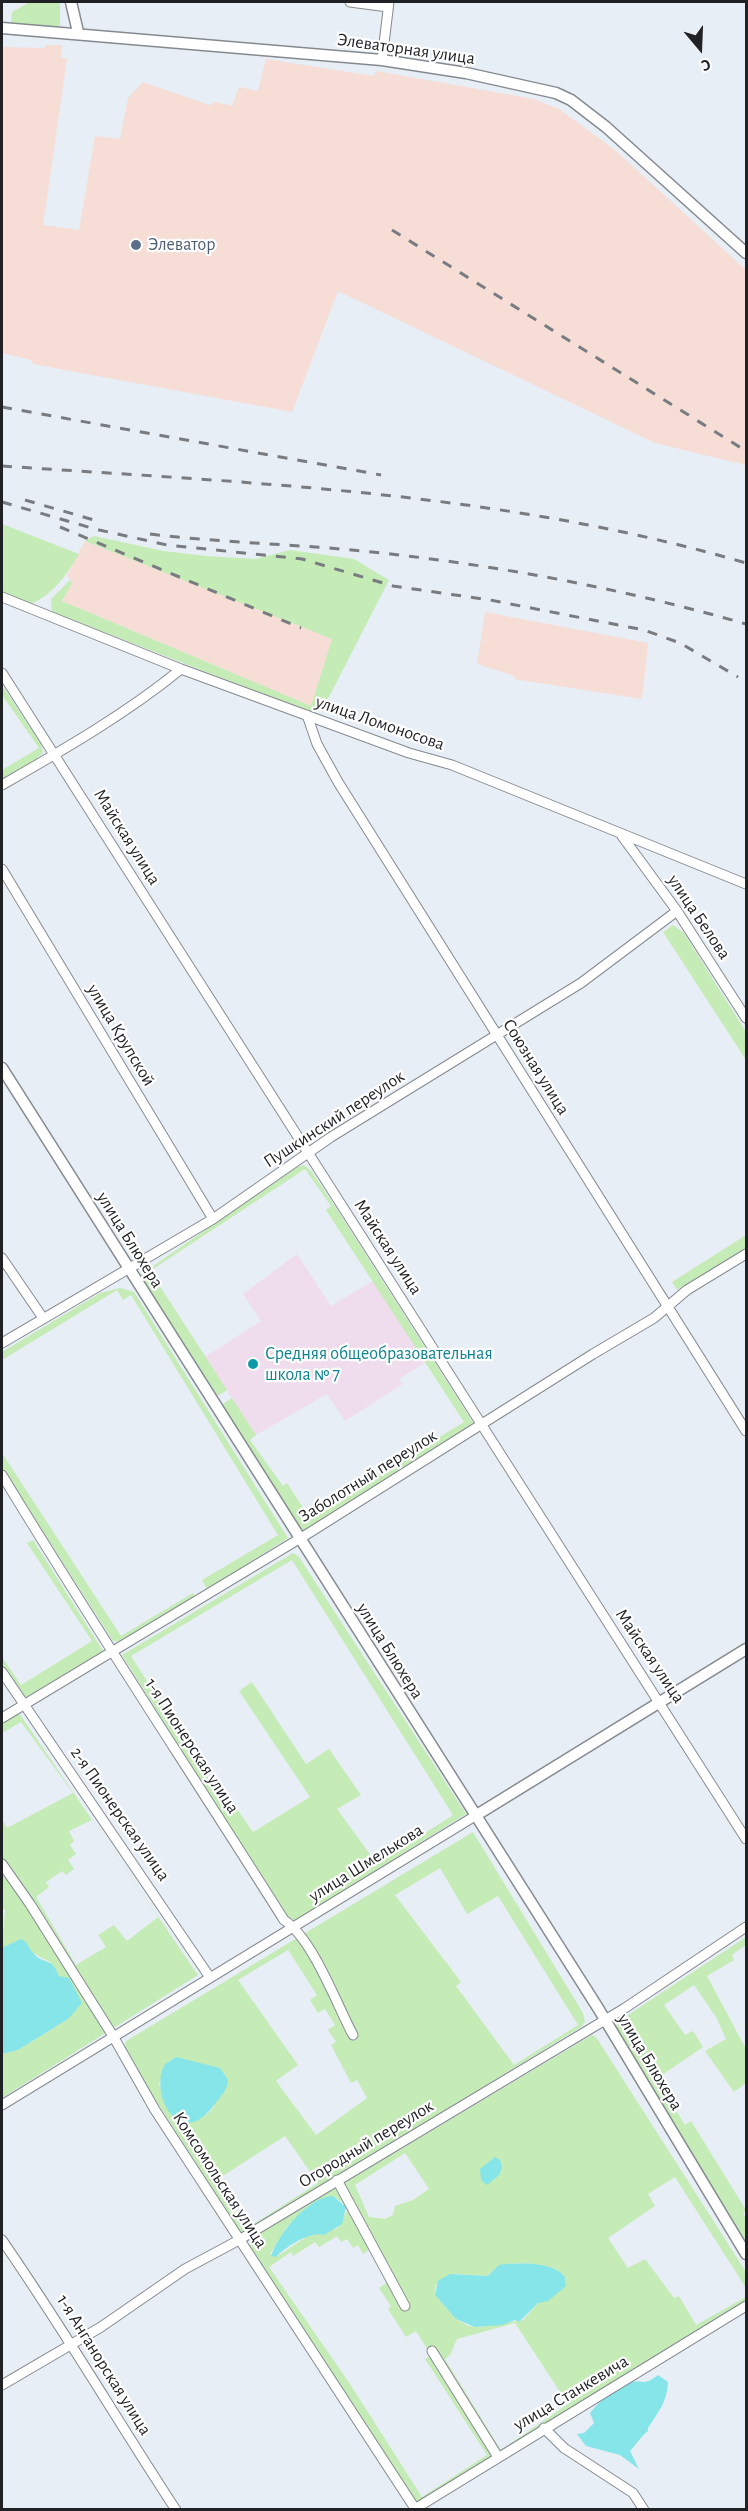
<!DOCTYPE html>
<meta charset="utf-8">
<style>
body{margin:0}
#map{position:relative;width:748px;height:2511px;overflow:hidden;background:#e8eef5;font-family:"Alegreya Sans",sans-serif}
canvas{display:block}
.frame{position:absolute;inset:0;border:3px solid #1f2124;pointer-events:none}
.north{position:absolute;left:670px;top:18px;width:60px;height:60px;-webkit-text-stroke:4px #fff;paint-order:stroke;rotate:161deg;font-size:16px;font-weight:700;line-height:24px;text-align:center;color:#1f2124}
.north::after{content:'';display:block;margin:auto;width:21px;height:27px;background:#1f2124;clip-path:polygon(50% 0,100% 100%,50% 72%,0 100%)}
</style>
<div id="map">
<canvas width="748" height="2511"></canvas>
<div class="frame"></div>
<div class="north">С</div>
</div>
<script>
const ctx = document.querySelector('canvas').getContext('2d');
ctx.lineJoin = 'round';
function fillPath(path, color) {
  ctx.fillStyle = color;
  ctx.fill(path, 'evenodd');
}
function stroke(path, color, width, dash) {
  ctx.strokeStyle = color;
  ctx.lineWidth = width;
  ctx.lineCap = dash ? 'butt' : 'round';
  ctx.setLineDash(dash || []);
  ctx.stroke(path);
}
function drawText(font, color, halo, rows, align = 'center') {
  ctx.font = font + ' "Alegreya Sans",sans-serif';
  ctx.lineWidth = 4.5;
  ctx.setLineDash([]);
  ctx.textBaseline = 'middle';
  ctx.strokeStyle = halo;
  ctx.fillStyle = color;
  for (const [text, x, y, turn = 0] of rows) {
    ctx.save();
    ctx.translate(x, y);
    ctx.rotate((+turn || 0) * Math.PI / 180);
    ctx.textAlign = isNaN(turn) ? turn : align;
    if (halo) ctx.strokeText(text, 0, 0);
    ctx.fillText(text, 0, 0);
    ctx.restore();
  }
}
fillPath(new Path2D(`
 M46,45H62L61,58L67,59L43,225L79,230L95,136L120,139L128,98L143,82L209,105L216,102L232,106L239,87L258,91L266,59L374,76L376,71L534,99L559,109L616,151L746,270V465L655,443L338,291L292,412L33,364L31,360L2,353V47L45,48Z
 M85,541L332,639L311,706L62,601L72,583L67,575Z
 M485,612L648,643L642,699L514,679L515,676L477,664Z`), '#f6ddd5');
fillPath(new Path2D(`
 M297,1254L331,1306L373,1281L426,1362L399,1379L403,1384L345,1421L327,1394L256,1435L205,1357L261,1321L243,1294Z`), '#efddee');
fillPath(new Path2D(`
 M30,2H60V25L54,28L11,23L12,12Z
 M2,524L79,554C67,574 54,594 31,604L2,591Z
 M94,536L164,551L206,556L256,559L290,550L354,559L389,580L329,697L320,710L312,713L52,612L51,599L70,580L72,583L62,601L311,706L332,639L85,541Z
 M2,685L41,744L43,752L36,760L2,781V770L39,748L2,695Z
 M673,925L684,933L746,1032V1060L663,932Z
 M304,1165L312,1172L336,1208L474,1424L301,1532L221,1405L232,1398L256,1435L250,1440L283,1486L287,1483L309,1517L464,1422L326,1210L331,1206L305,1169L150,1271L227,1390L216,1397L140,1275L297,1167Z
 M746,1235V1248L677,1290L672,1282Z
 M120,1288L134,1292L288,1538L207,1589L202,1580L278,1535L131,1295L123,1300L117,1290L2,1360V1352L100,1293Z
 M2,1453L121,1636L193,1593L195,1597L121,1642L113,1641L2,1467Z
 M33,1540L103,1651L23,1699L2,1667V1657L21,1685L92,1641L27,1543Z
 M293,1553L299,1557L466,1814L295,1921L284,1914L122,1655ZM292,1560L453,1815L377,1864L337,1809L361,1795L329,1749L306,1764L252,1682L239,1691L310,1797L253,1832L232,1802L226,1806L131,1656Z
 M19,1713L198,1975L2,2098V2054L18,2050L68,2019L59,1976L49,1961C34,1956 19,1939 2,1948L5,1910L2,1907V1819L7,1828L73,1793L21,1722L2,1733V1723ZM92,1820L158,1917L127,1941L114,1925L98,1935L106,1947L76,1965L36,1897L49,1887L46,1882L62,1871L66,1875L74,1869L68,1860L76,1854L70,1845L74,1841L69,1831Z
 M473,1832L583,2013L585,2022L581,2027L242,2234L124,2051L126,2041ZM440,1868L467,1914L498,1896L578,2025L514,2065L456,1986L461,1982L395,1895ZM288,1950L317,1995L310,2000L318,2013L325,2009L335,2025L328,2030L336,2042L331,2045L351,2083L357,2080L367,2098L316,2135L276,2081L298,2065L238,1980ZM176,2057L199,2064L214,2106C203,2123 190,2119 172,2116L159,2085L165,2064ZM285,2136L318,2183L246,2229L215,2181Z
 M746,1937V1945L732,1955L734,1960L707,1976L746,2049V2083L734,2092L705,2051L726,2039L716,2017L694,1985L664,2005L685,2035L693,2031L703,2047L662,2075L681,2105L675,2109L685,2125L691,2121L746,2210L743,2213L746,2219V2241L616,2032L615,2027L628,2015Z
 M592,2035L596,2037L746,2272V2288L675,2177L648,2194L655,2206L608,2238L628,2268L645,2259L674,2298L679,2296L696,2325L746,2297V2302L416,2505L250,2249L249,2243L254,2237ZM405,2153L429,2189L413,2200L395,2206L393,2215L385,2219L369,2217L355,2185ZM333,2196L342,2202L347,2210L338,2228L309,2235L276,2257L270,2254L287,2227L310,2205ZM337,2236L341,2242L347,2239L353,2248L358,2245L363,2254L369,2250L389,2281L379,2288L391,2306L388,2309L406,2337L416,2331L431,2355L425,2359L487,2455L422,2497L350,2384L269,2267L291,2252L293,2256L315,2242L319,2247ZM506,2264C523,2263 554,2262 565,2277L566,2286L538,2303L523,2320L481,2327L469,2326L456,2319L435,2295L436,2285L455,2274L488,2276L495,2269ZM515,2323L568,2404L501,2450L445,2359L450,2355L457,2339Z`), '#c5ebb6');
fillPath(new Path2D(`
 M21,1939C29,1943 28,1948 34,1954C44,1965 51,1956 59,1976L69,1978L82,2003L68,2019L18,2050L2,2054V1948Z
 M176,2057L220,2068L228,2080C227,2091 220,2097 214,2105C180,2152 148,2094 165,2064Z
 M495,2157L500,2160L502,2168L499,2175L487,2185L481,2180L480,2169Z
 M333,2196L346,2207L342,2224L324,2235C310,2231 286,2247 276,2257L271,2256C278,2235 307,2197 333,2196Z
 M506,2264C523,2263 554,2262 565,2277L566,2286L548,2301L538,2303L519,2322L515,2320L502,2325L475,2327L456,2319L435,2295L438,2281L450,2274L488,2276L499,2265Z
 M658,2375L668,2382C667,2402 659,2411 648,2428V2431C643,2434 635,2446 630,2451L639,2469L620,2455L586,2446L577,2434L584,2433L594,2423L590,2413C599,2402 617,2384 632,2382C646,2380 643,2386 658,2375Z`), '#85e5e9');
const minor = new Path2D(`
 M350,2L388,7
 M382,60L389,2
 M2,597L181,669L409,753L452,765L746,884
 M2,673L746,1839
 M307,715L317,744L338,782L746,1431
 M2,785C63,750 126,714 181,669
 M622,836L677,911L746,1018
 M2,869L213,1219
 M2,1258L43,1318
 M2,1343L213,1219L331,1137L581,983L677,911
 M2,1475C93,1625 190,1771 284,1920C313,1939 336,2003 353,2035
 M2,1672L209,1976
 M2,1718L309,1533L593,1354L654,1318L687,1290L746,1254
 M2,1864L30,1904L113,2036L155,2110L416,2510
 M2,2105L475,1816
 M337,2180L405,2306
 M2,2240C63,2328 117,2420 176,2510
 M432,2351L498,2457
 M2,2385L101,2327L185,2269L239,2240L625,2008L746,1927
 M544,2428L564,2448L633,2493L644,2510
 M413,2510L746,2306`);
const tertiary = new Path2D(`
 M71,2L78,32
 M2,28L382,60L466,73L556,93L571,100L606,127L746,253
 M2,1068L598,2008L746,2254
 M475,1816L746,1649`);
stroke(minor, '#858a91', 11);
stroke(tertiary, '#858a91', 13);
stroke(minor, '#fff', 9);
stroke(tertiary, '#fff', 10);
stroke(new Path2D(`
 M392,230L746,451
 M2,407L381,475
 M2,466C251,483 505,492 746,563
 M25,500L94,520
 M2,502L95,529L167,545L302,559L393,586L490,600L644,630L680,643L738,677
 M60,527L301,628
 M150,534C223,543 298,544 372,552C497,565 625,589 746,624`), '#787c80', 3, [10, 10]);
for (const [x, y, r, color] of [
 [136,245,6,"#5c6f8a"],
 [253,1364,6,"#0f9aa8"]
]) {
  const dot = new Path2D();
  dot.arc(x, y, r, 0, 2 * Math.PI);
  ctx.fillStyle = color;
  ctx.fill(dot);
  stroke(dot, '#fff', 2);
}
drawText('18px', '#1f2124', '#fff', [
 ["Элеваторная улица",406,49,8],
 ["улица Ломоносова",380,723,19],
 ["Майская улица",127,837,58],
 ["улица Белова",699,917,56],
 ["улица Крупской",121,1035,59],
 ["Союзная улица",536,1067,58],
 ["Пушкинский переулок",334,1119,-33],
 ["улица Блюхера",130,1240,58],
 ["Майская улица",388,1247,57],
 ["Заболотный переулок",368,1476,-32],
 ["улица Блюхера",390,1651,58],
 ["Майская улица",650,1656,56],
 ["1-я Пионерская улица",192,1746,57],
 ["2-я Пионерская улица",120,1814,55],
 ["улица Шмелькова",366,1863,-32],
 ["улица Блюхера",650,2062,59],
 ["Огородный переулок",366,2144,-31],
 ["Комсомольская улица",220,2180,57],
 ["1-я Анганорская улица",104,2365,58],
 ["улица Станкевича",571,2393,-31]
]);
drawText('18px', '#4e5e75', '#fff', [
 ["Элеватор",148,245]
], 'left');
drawText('18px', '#0d838f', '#fff', [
 ["Средняя общеобразовательная",265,1354],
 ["школа № 7",265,1375]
], 'left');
</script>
